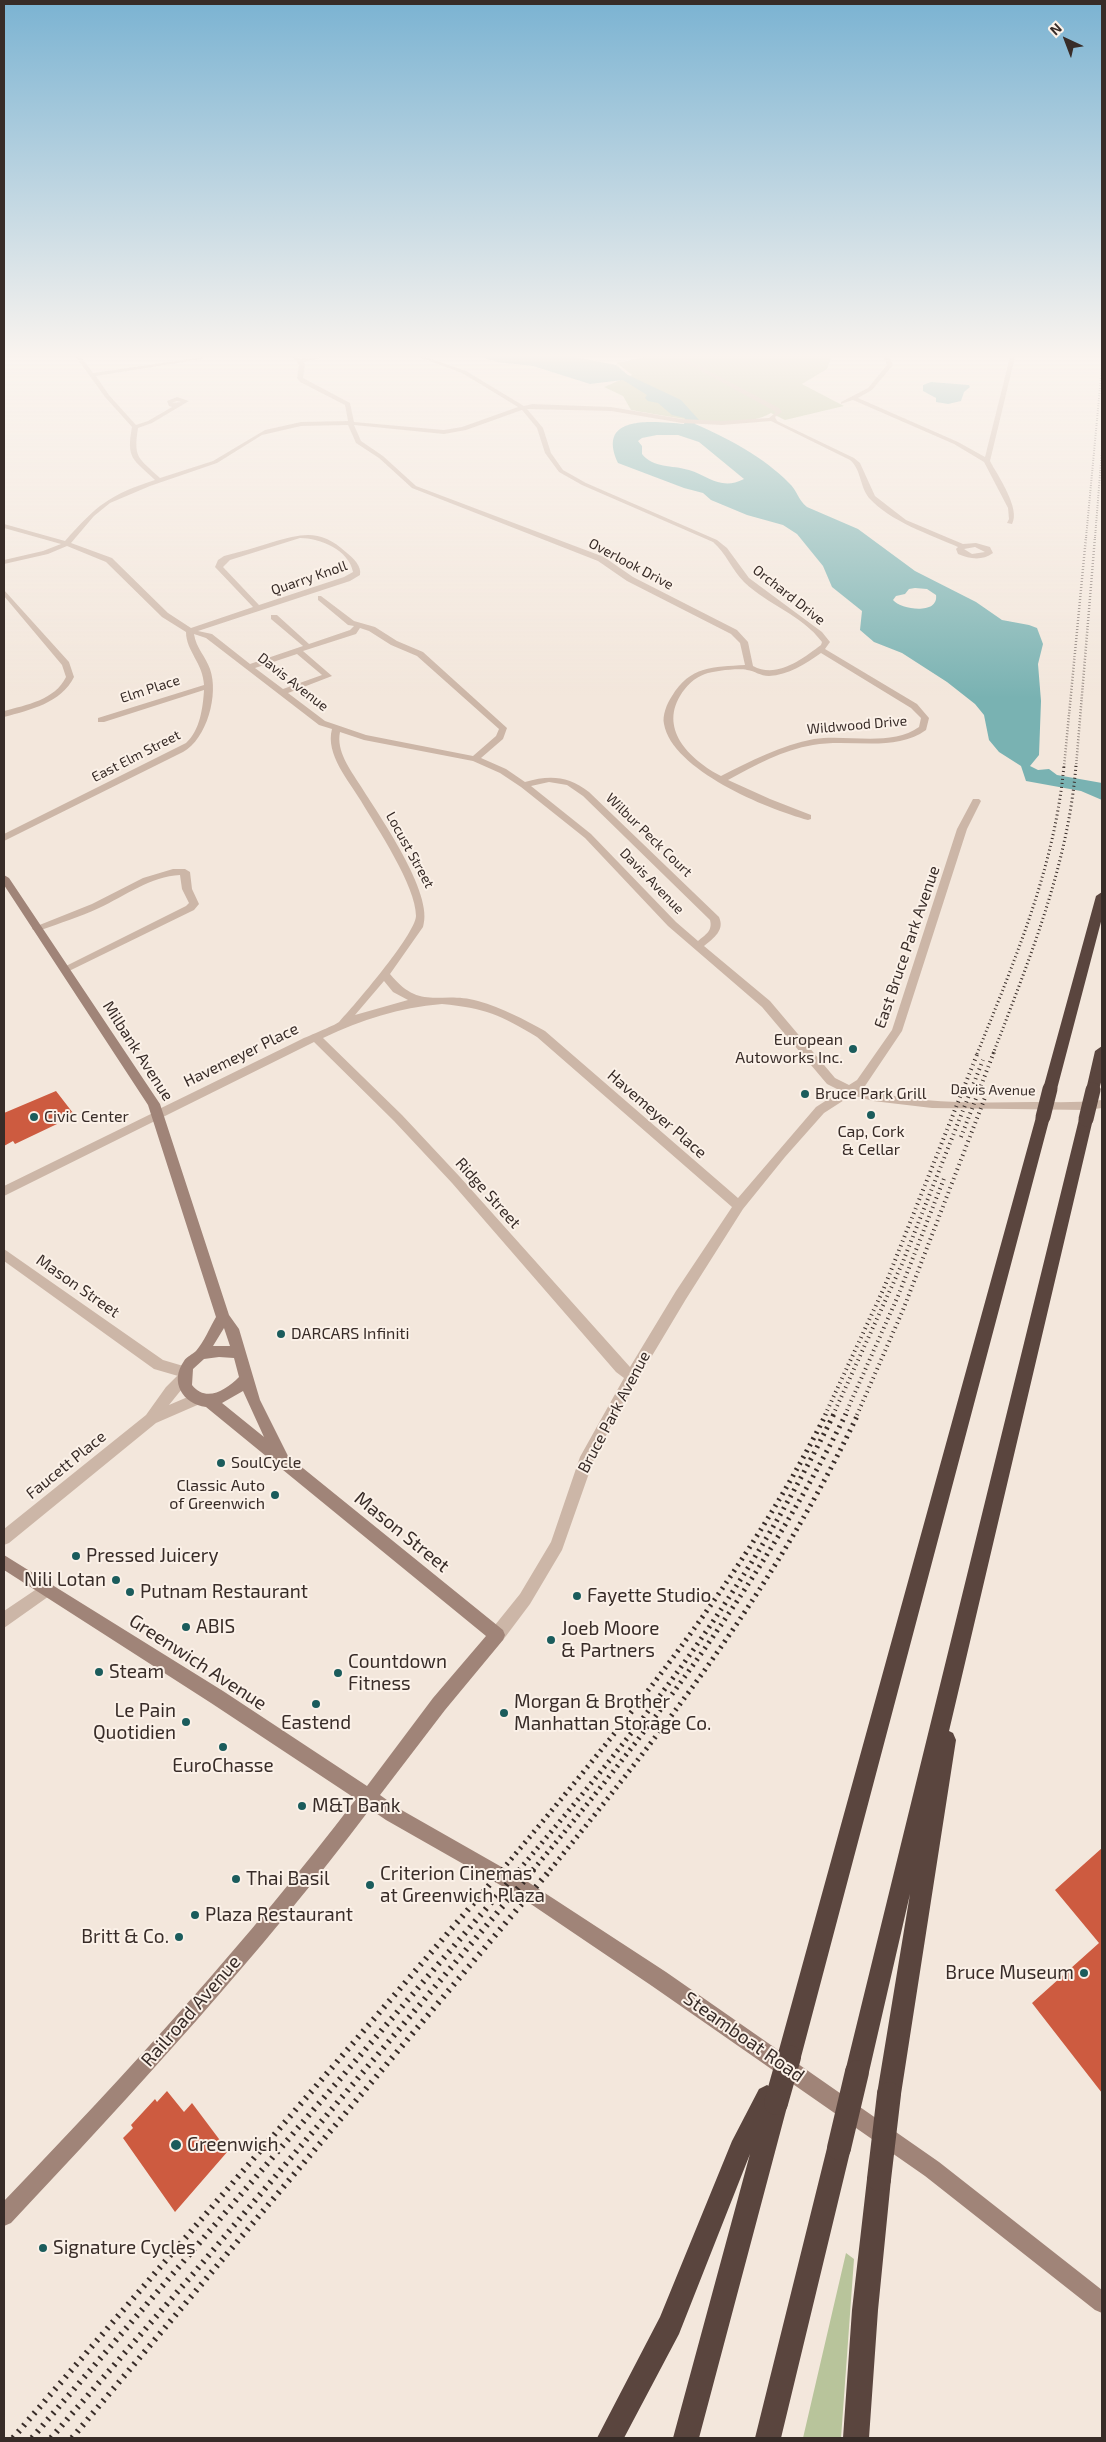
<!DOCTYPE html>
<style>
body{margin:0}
#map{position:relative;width:1106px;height:2442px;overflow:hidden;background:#f3e7dc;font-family:"Exo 2",sans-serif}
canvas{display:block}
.frame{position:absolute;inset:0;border:5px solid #382c28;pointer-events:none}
.north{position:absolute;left:1041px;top:15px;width:50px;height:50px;-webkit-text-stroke:4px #fbf1e8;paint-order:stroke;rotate:317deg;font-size:14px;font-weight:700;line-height:20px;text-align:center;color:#382c28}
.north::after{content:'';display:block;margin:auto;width:18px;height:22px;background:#382c28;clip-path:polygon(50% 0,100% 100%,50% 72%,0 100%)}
</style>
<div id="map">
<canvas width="1106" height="2442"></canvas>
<div class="frame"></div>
<div class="north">N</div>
</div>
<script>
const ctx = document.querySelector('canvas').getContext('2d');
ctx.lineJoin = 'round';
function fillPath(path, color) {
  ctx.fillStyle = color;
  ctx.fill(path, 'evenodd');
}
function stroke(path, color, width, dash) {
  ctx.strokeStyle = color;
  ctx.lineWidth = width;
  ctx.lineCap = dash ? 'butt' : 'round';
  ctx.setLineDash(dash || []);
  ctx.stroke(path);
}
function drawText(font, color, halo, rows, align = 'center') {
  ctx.font = font + ' "Exo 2",sans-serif';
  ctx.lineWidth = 4;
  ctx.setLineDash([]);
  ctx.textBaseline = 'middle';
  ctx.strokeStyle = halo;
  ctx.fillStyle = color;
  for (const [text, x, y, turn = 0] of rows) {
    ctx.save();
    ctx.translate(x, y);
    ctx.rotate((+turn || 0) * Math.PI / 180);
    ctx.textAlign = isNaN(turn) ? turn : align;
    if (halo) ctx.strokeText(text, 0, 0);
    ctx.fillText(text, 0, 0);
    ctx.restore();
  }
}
fillPath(new Path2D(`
 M645,357H831L827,369L802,384L844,406L785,420L771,413C740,432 666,416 631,410L623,396L604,387L632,375L617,363Z
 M846,2253L854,2259L841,2438H803Z`), '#b8c49b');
fillPath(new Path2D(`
 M482,357H575L616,365L628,375L681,400L699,420H696L695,424C726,437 765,458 789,483C797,490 798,500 807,507L858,529L915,571L976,602L1002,620L1029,625L1037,628L1043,644L1038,664L1041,701L1039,755L1030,766L1038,770L1049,769L1057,775L1102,783V800L1081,791L1026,781L1021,766L999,752L989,740L984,715L975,704L947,682L902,653L874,642L860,630L862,611L832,587L823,566L797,534L783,525L747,515L711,500L703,493L684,488L618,463C595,413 656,422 684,424L685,418L672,415L658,403L648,401L645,398L647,395L623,380L590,384L533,366L497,362ZM657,435H678L699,442L744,479C721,491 709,476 689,470C672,465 653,468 642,454V446L638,441L642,438ZM915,588L927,589L936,595C939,615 901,610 893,600L896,596L905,594L909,589Z
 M931,382L969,385L970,387L964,392L961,401L948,404L936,402V398L923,391V385Z`), '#79b2b2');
fillPath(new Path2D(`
 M56,1091L73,1113L55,1122L57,1124L15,1144L13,1141L4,1146V1113Z
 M1102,1848V2093L1032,2003L1099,1943L1055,1890Z
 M167,2091L184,2112L192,2103L228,2151L175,2212L123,2138L133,2128L131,2125L155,2099L157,2102Z`), '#cd5b40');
fillPath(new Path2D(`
 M76,357H81L93,373L204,357L202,359L96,376L109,395L136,425L148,421L172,407L169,406L167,401L177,397L189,401L152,423L138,428C133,459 139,458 160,478L213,461L265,430L301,422L348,421L345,405L300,382L297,378L299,365L293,357H298L300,359L324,357L303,362L305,365L303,378L350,403L354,422L444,430L462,427L518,407L462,373L419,357H425L466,371L524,406L532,404L611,407L682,419L722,421L769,418L776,412L676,357H682L779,408L782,412L775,417L777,421L854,458L860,463L875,496L906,520L963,544L976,543L990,547L993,553C982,561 970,559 958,554L956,549L958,547C929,534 891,522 869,498C860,487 861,469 850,460L771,421L722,425L682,423L611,411L527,409L543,428L551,453L563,470L586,483L717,540L727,548L749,578L822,632L830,642L825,649L917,704L929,718L926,730C894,753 850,738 813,745C783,750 755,765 728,780L770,799L811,815V819L808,820C767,809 672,770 664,724C662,716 667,703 672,696C690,666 713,667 745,665L740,643L731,634L627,581L598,561L412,488L379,458L356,443L348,425L301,426L262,435L217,463L150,486L110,503L94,516L71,543L112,558L168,613L191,628L253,607L215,567L218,560L224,556C240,552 257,547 273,542C304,533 321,529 347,553C353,558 362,566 360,575L350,581L198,631L212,634L250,664L303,646L271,619V615H277L309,644L350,630L354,626L348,625L318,600V596H321L354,621L375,627L397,641L423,652L507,728L503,739L481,758L506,769L525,782C550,775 568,776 589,792L719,917C725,930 714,938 704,946L770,1001L835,1078L849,1085L857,1080L892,1030L957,829L973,799H979L981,801L967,829L902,1031L865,1086L861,1089C916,1104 976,1103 1033,1102C1056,1102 1079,1103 1102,1100V1108L1087,1110L932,1108L873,1101L852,1095L824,1113L785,1157L743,1209L686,1299L616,1416L594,1459L562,1550L530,1604L503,1640L497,1643L491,1640L489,1635L491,1630L520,1594L551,1542L580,1457L624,1378L616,1372L452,1183L394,1121L314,1042L163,1117L159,1118L153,1114L155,1111C203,1088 250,1064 298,1041C305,1037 334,1026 339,1022C353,1007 415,935 416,916C416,886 377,828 361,801C349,781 325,754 332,729L319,725L206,638L194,634C196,648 206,657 210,669C219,694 207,739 183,752L4,841V834L186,743C200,731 203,707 204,690L104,722H98V718L204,685C203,663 186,651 186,632L162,617L106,562L67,546L48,554L4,564V560L43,551L61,544L4,528V524L65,541C97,505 109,495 155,480C133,459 126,459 132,427L105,397ZM177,401L181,402L172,403ZM522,410L537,428L545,453L559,472L582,485L713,542C726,553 732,570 744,582C768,605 802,615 822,642L821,645C802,659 777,679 753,666L748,642L737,630L633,577L604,557L416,486L383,456L361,441L354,425L444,434L466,430ZM300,538C320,538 349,550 353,572L344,577L259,605L223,567L230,560ZM975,547L985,552L972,554L964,549ZM360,628L369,631L391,645L417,656L499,729L496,736L473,756L366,735L325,721L288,693L332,676L303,651L356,634ZM821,653L911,708L921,718L919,727C891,747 847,734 814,739C781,745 751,761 721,776C692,761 659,731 680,696C686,686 694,678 705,674C714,671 738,668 747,670C755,671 760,676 769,676C788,675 806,664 821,653ZM297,654L322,675L283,689L255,668ZM340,732L364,740L473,761L500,773L521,787L585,838L668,926L762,1007L827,1084L841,1091L816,1107L738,1198L545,1031C523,1019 503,1008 478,1001C439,990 421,1012 390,974L423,927C435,894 378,814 360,785C350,769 336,751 340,732ZM549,782L567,785L583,796L710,920C713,931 705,935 698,941L676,922L591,834L531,786ZM384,981L393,992L408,1000L355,1015ZM442,1004C485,1008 501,1015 537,1037L732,1207L676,1291L630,1367L460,1177L402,1115L323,1038C363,1019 398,1008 442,1004Z
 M884,357H889L893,365L872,390L858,398L958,442L985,457L1010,357H1015L990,461C998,476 1021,509 1012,524L1007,523L1009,519L1008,508L984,462L954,444L853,400L841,404V402L868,388L887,365Z
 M4,590L69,662L74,677C61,703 30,710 4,717V711C26,705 55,700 66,677L62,665L4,596Z
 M173,869H185L190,872L192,889L199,904L194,910L69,971L65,972L60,969L186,906L189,903L182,889L180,875C151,876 125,896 99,908C80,917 60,923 41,930H33L32,928L92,904L143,878Z
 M183,1373L188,1375L190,1379L169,1405L197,1393L202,1395L204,1399L202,1403L156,1423L9,1543L4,1545V1529L146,1415L166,1387L178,1375Z
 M47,1582L52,1584L55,1589L52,1594L4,1628V1611Z`), '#ccb6a7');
fillPath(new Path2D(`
 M159,1110L163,1111L165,1114L163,1117L4,1196V1186Z
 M4,1249L163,1360L190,1368L192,1372L190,1376L185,1378L154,1369L4,1261Z`), '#ccb6a7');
fillPath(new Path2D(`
 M4,875L9,878L160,1104L229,1315L239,1329L260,1400L288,1456L503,1630L505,1635L503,1640L445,1710L380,1795L398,1808L528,1882L666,1972L939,2162L1102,2290V2313L1095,2310L925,2176L652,1986L516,1894L386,1820L370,1809C260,1955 136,2090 11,2223L4,2226V2201C127,2073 248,1941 356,1799L211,1703L4,1570V1555L223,1691L367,1786L433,1698L486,1636L206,1407C183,1404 169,1382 184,1361C187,1356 192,1355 196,1351C204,1342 210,1327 216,1317L148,1105L4,885ZM224,1328L230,1346H213ZM219,1357L234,1358L239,1377C226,1390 206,1403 192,1385L193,1369L204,1359ZM243,1391L264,1437L222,1403Z`), '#a08478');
fillPath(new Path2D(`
 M1102,892V918L1057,1089L1050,1094L1043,1089L1096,896Z
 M1102,1046V1079L1098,1093L1093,1095L1086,1090L1095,1051Z
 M1043,1112L1050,1117L801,2057L797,2065L789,2069L781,2065L777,2057L1036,1117Z
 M1086,1114L1093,1119L949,1731L953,1733L956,1740L901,2094L897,2102L889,2106L881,2102L877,2094L910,1894L869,2072L865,2080L857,2084L849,2080L845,2072L1079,1119Z
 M767,2085L784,2095L788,2103L699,2438H673L750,2154L679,2334L624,2438H597L660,2317L732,2141L759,2089Z
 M839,2136L847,2140L851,2148L781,2438H755L827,2148L831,2140Z
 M879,2167L888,2170L891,2179L878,2310L869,2438H843L852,2310L867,2179L870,2170Z`), '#5a453e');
stroke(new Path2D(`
 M1086,538L1102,366
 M1095,538L1102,449`), '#382c28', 2, [0.5, 2]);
stroke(new Path2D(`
 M1064,767L1086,537
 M1076,767L1095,537`), '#382c28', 2.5, [0.5, 2.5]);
stroke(new Path2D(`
 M977,1054C1015,960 1055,866 1064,765
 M993,1054C1029,960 1068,866 1076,765`), '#382c28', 3, [1, 3]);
stroke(new Path2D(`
 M961,1137L994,1052
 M825,1415L884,1288L978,1052
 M833,1415L902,1264L983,1060
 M845,1415L898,1296L945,1176
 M857,1415L903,1310L986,1095`), '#382c28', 4, [1, 4]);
stroke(new Path2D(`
 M502,1870C622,1727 742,1582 826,1414
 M519,1870C595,1780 671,1688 735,1588C772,1532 804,1474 834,1414
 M533,1870C652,1728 763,1580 846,1414
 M550,1870C666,1728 779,1581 858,1414`), '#382c28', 5, [2, 5]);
stroke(new Path2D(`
 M13,2438L503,1869
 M32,2438L520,1869
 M51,2438L199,2267L534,1869
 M72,2438L551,1869`), '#382c28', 6, [2, 6]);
stroke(new Path2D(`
 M1043,1117L1050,1089
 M1086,1119L1093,1090`), '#5a453e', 15);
stroke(new Path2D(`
 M776,2103L789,2057
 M839,2148L857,2072
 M879,2179L889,2094`), '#5a453e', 24);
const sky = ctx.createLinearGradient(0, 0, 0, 698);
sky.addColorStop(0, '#7bb3d2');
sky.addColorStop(0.51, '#faf4ef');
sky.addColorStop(1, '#faf4ef00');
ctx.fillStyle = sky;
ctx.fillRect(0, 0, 1106, 698);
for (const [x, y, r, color] of [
 [853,1049,5,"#1b5c5c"],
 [805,1094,5,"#1b5c5c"],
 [871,1115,5,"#1b5c5c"],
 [34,1117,5,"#1b5c5c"],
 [281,1334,5,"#1b5c5c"],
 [221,1463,5,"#1b5c5c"],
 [275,1495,5,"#1b5c5c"],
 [76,1556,5,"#1b5c5c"],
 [116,1580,5,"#1b5c5c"],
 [130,1592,5,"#1b5c5c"],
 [577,1596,5,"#1b5c5c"],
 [186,1627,5,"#1b5c5c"],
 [551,1640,5,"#1b5c5c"],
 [99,1672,5,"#1b5c5c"],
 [338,1673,5,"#1b5c5c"],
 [316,1704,5,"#1b5c5c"],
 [504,1713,5,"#1b5c5c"],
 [186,1722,5,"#1b5c5c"],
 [223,1747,5,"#1b5c5c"],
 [302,1806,5,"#1b5c5c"],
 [236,1879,5,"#1b5c5c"],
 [370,1885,5,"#1b5c5c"],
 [195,1915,5,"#1b5c5c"],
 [179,1937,5,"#1b5c5c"],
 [1084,1973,5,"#1b5c5c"],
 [176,2145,6,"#1b5c5c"],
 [43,2248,5,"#1b5c5c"]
]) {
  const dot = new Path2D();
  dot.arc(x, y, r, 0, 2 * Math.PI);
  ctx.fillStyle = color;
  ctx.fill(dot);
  stroke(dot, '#fbf1e8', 2);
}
drawText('14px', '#382c28', '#fbf1e8', [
 ["Overlook Drive",631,564,28],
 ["Quarry Knoll",309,578,-19],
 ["Orchard Drive",789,595,38],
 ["Davis Avenue",293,682,38],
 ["Elm Place",150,689,-18],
 ["Wildwood Drive",857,725,-5],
 ["East Elm Street",136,756,-27],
 ["Wilbur Peck Court",649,835,44],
 ["Locust Street",410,850,61],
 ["Davis Avenue",652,881,46],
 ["Davis Avenue",993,1090,1]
]);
drawText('16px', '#382c28', '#fbf1e8', [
 ["East Bruce Park Avenue",907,947,-71],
 ["Milbank Avenue",138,1051,57],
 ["Havemeyer Place",241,1055,-26],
 ["Havemeyer Place",657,1114,41],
 ["Ridge Street",488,1193,48],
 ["Mason Street",78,1286,35],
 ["Bruce Park Avenue",614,1412,-62],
 ["Faucett Place",66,1465,-39]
]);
drawText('16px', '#382c28', '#fbf1e8', [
 ["European",843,1040,"right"],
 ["Autoworks Inc.",843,1058,"right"],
 ["Bruce Park Grill",815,1094],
 ["Civic Center",44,1117],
 ["Cap, Cork",871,1132,"center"],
 ["& Cellar",871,1150,"center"],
 ["DARCARS Infiniti",291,1334],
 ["SoulCycle",231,1463],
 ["Classic Auto",265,1486,"right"],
 ["of Greenwich",265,1504,"right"]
], 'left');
drawText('19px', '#382c28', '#fbf1e8', [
 ["Mason Street",402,1532,39],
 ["Greenwich Avenue",198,1662,33],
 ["Railroad Avenue",191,2011,-49],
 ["Steamboat Road",744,2037,35]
]);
drawText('19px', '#382c28', '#fbf1e8', [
 ["Pressed Juicery",86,1556],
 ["Nili Lotan",106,1580,"right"],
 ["Putnam Restaurant",140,1592],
 ["Fayette Studio",587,1596],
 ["ABIS",196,1627],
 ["Joeb Moore",561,1629],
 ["& Partners",561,1651],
 ["Countdown",348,1662],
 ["Fitness",348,1684],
 ["Steam",109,1672],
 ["Morgan & Brother",514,1702],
 ["Manhattan Storage Co.",514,1724],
 ["Le Pain",176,1711,"right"],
 ["Quotidien",176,1733,"right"],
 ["Eastend",316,1723,"center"],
 ["EuroChasse",223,1766,"center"],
 ["M&T Bank",312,1806],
 ["Criterion Cinemas",380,1874],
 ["at Greenwich Plaza",380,1896],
 ["Thai Basil",246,1879],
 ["Plaza Restaurant",205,1915],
 ["Britt & Co.",169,1937,"right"],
 ["Bruce Museum",1074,1973,"right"],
 ["Greenwich",187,2145],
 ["Signature Cycles",53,2248]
], 'left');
</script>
